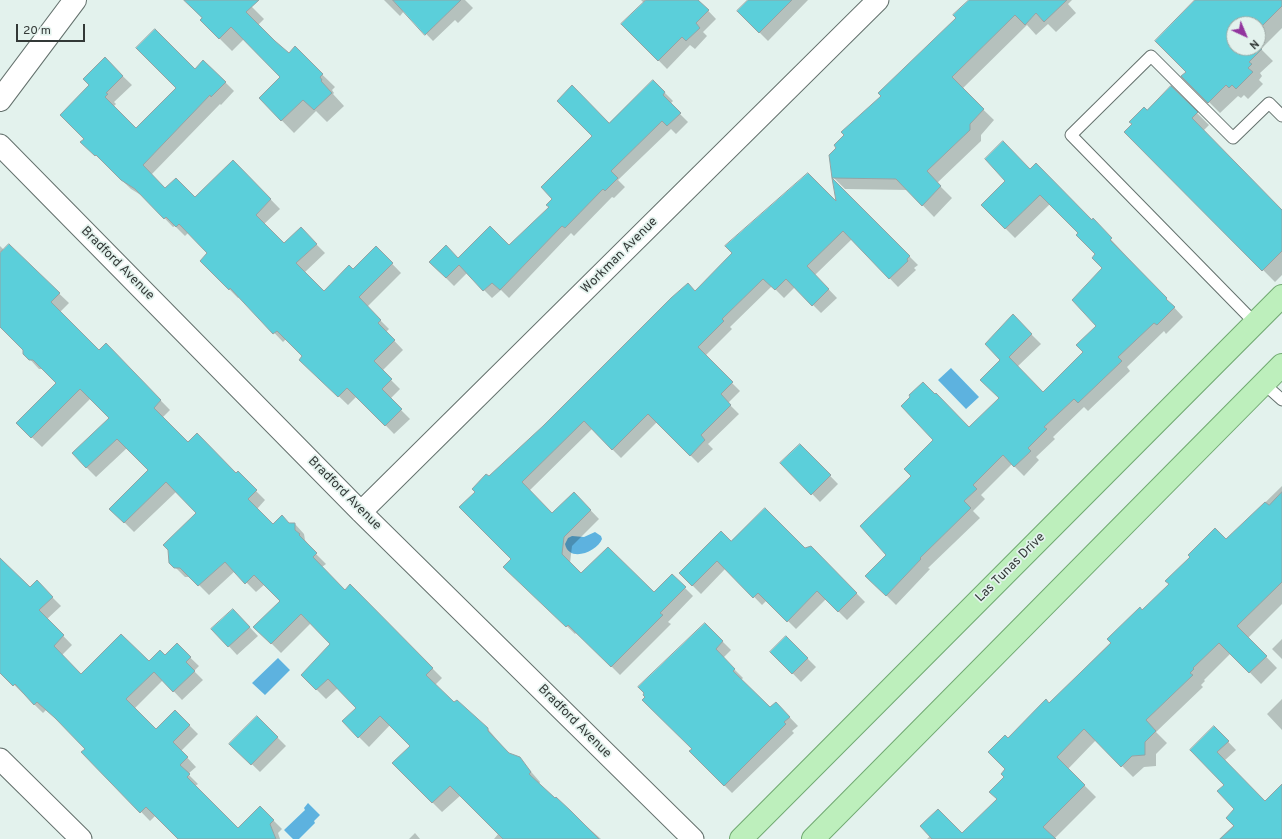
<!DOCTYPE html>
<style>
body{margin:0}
#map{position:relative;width:1282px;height:839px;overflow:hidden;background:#e3f2ed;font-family:Overpass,sans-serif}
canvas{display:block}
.north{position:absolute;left:1226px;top:16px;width:40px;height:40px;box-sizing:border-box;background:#e3f2ed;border:1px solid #9da8a4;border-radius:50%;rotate:136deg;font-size:11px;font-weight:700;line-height:16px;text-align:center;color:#333937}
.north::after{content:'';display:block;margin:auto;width:14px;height:18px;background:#92359e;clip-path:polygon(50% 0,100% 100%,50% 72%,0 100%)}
.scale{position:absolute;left:16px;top:24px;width:69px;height:18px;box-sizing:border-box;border:2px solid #333937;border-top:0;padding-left:5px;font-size:12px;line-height:14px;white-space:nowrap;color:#333937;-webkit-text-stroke:3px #e3f2ed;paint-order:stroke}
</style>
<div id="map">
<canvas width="1282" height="839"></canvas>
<div class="north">N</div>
<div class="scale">20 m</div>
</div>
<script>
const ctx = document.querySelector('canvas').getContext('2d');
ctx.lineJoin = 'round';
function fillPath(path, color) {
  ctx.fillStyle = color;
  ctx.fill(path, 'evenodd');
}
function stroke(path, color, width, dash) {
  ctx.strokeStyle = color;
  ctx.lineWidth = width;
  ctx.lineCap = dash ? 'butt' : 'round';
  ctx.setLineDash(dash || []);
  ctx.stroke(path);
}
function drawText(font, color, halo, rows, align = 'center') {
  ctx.font = font + ' Overpass,sans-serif';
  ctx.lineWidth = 3.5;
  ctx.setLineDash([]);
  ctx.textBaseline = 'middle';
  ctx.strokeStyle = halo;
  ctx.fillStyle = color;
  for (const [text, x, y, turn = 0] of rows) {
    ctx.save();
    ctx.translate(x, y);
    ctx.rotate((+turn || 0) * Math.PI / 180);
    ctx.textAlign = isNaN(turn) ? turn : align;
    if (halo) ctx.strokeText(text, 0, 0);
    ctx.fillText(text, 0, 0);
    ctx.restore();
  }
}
fillPath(new Path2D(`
 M951,368L979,397L966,409L938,380Z
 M595,532L601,536L602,539C597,552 569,563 565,544L568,538L572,536L584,537Z
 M278,658L290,670L265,695L252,683Z
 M308,803L320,815L314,821L315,823L299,839H293L284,830L305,810L304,808Z`), '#5db2df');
fillPath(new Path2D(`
 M186,0H245L264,19L258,25L289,54L295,48L335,87L332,90L334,93L333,94L344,106L327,122L316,111L294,133L260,98L282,77L244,39L232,51L201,20L203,18Z
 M384,0H465L473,8L458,23L455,20L433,41L404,11L400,16Z
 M641,0H698L716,19L703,32L707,36L695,49L690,45L667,69L623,24L644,3Z
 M749,0H808L768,41L738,11Z
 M976,0H1072L1068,4L1076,13L1056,32L1048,24L1036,35L1027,25L962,89L994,120L981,135V141L937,183L952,198L934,217L908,190L845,189L833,177L837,148L882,96Z
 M1197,0H1282V28L1261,49L1273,61L1260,73L1262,76L1259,80L1263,84L1248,99L1244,95L1241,98L1238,96L1220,113L1183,76L1187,72ZM1234,24H1258V48H1234Z
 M105,59L132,85L114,102L116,104L114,106L136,129L204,61L234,91L221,105L220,104L151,175L165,190L195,198L233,161L280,209L264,224L284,245L301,229L325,253L305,272L324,292L353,270L376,247L401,273L367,307L389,329L386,332L403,350L382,371L400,389L390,399L410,419L394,434L357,396L348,405L309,368L303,357L286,339L283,342L240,297L238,298L201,261L209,253L189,232L185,236L175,226L173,227L144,197L131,189L82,142L85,139L91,85Z
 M653,81L673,101L670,104L688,122L676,134L671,129L618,180L625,187L614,198L612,197L574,236L571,233L509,298L501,290L492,298L467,273L454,286L430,262L458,259L509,246L550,207L554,199L609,124Z
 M1171,87L1209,125L1203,131L1282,211V275L1275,282L1126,132Z
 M1030,170L1092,221L1093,220L1183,317L1166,334L1164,331L1127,367L1130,371L1088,411L1084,407L1053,437L1055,439L1036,457L1039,460L1024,476L1012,464L981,495L985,499L973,511L980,518L928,568L930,569L896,605L867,576L888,555L969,428L1000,398L1001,360L1013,316L1041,344L1017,367L1044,394L1085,352L1098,326L1103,268L1096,254L1079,233L1050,204L1015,238L982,205Z
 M834,181L918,265L914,268L916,270L898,287L852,239L815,275L837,298L821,313L795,287L784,298L772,286L730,327L732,329L705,356L740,391L728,403L739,414L708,444L713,449L698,463L657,422L621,458L592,429L529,491L552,514L574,493L599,519L572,546L570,563L581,575L654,594L672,575L693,596L668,622L671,624L620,675L577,632L575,634L513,575V559L489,478L695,293L838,204Z
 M0,246L4,250L9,246L69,303L60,312L99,352L106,345L170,410L162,418L188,443L236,475L238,473L265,500L257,509L273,526L295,524L304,534L305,540L309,545L308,546L326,564L322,567L345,591L350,586L442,678L435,685L454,704L488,729L509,754L519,758L540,782L539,784L601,839H494L499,833L461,795L442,812L393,763L411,746L390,725L369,747L343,721L357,708L338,688L326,699L302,675L331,644L311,623L281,653L255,627L282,601L265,584L256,592L235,571L209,595L191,577H185L170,562L198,513L177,491L134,532L111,509L150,470L127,448L96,477L73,454L111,418L91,398L42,447L17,423L57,383L43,369H39L24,353V350L0,324Z
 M800,445L838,484L820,502L782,463Z
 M1282,486V604L1248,638L1277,668L1261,684L1231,653L1204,680L1205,681L1201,685L1203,687L1156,732L1167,743L1156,754V766L1144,767L1133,777L1096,740L1068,769L1096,797L1054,839H927L930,836L962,834L998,799L1007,769L1008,739L1049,704L1142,611L1227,540Z
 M731,543L805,549L811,547L865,602L847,620L826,599L796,629L767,600L762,605L726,568L701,594L680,573Z
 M0,559L30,588L37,582L61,606L47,619L72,645L62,655L81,676L149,662L165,656L177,645L199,666L194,671L203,680L182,700L163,680L134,709L156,731L175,711L198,734L181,751L196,767L188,774L198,784L195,786L238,829L260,807L282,829L278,833L280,839H179L156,815L150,821L83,752L86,749L63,725L46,710L43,713L2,673L0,668Z
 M241,618L258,636L237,655L213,629Z
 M705,624L731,650L723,658L743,678L741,680L770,709L776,703L798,726L792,731L794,733L732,793L690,751L693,749Z
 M786,637L816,667L801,682L772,652Z
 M1282,639V659L1272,649Z
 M1282,699V730L1267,714Z
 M257,717L286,746L260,772L231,744Z
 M1214,727L1236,750L1224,761L1265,802L1282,786V839H1219L1234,825L1236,808L1225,785L1191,750Z
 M415,833L420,839H409Z`), '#0003');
const building = new Path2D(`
 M184,0H259L246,12L275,41L289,53L295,46L323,74L320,77L322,80L321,81L332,93L314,110L303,100L281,121L259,98L280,77L231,27L219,39L200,20L202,18Z
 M393,0H461L425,35Z
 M646,0H698L709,10L696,23L700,28L686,41L682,37L658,61L621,24Z
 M748,0H792L759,33L737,11Z
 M969,0H1067L1044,22L1036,13L1025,25L1015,15L952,77L984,109L970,124V130L927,171L941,186L922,206L896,179L832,178L829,155L836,148L834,145L844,135L841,132L881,96L878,93L956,18L953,15Z
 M1195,0H1282V6L1258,30V24H1234V48H1258V45L1262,49L1249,62L1252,64L1248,68L1253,72L1236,89L1232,85L1229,88L1226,85L1208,103L1181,76L1186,72L1155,41Z
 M155,29L195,69L203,60L226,82L211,97L210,95L143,165L165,188L176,178L195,197L233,160L271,199L256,215L284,243L301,227L317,244L296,263L324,291L349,265L353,269L376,246L393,263L359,297L381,320L378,323L395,340L374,361L392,379L382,389L402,409L385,426L347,388L338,397L319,379L299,360L302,356L277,331L273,334L230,288L229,290L200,261L207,253L179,224L176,227L166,217L164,219L135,189L121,180L96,155L95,156L80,142L84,139L60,115L89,85L83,79L105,57L123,76L106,93L108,94L105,97L136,128L176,88L136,48Z
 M653,80L665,92L663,95L681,113L667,126L662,121L611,171L618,178L605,191L603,189L565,228L562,226L500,290L492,283L483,291L459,265L446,278L429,262L446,245L458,258L490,226L509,245L549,207L546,205L552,199L541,187L592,136L557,101L572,85L609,123Z
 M1171,86L1198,112L1192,118L1282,210V251L1262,271L1124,132L1132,124L1129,122L1144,107L1147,110Z
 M1003,141L1030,169L1036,163L1092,220L1093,218L1112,238L1110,240L1167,298L1166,299L1175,307L1157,325L1154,323L1118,357L1122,361L1078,403L1074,399L1044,427L1047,429L1028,448L1031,451L1014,467L1003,455L973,485L977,489L964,501L971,508L920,558L921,559L886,596L865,576L886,555L860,526L911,476L904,469L933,440L901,406L910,397L909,395L923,382L935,394L936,393L969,427L999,398L980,380L1000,360L985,344L1013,314L1032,334L1009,357L1043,392L1083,352L1076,345L1096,326L1072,300L1102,268L1092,258L1095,254L1076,235L1078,233L1040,195L1005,229L981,205L1005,181L985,159Z
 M808,173L836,201L832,178L910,256L907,259L908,261L889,279L843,231L807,266L829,289L812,306L786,279L775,290L763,279L722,319L724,321L698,347L733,382L721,394L731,405L701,435L705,440L690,456L648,414L612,450L584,421L522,482L552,513L574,492L591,510L564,537L562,554L581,573L608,547L654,592L672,574L686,587L660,613L663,615L611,667L568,625L566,627L503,567L511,559L459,507L475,492L472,489L486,474L489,476L543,426L671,298L688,283L695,291L732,253L725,246Z
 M9,244L60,293L51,302L99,350L106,343L161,400L154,408L188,442L197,433L236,473L238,471L257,490L248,499L273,524L282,515L289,523H295V530L300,534L299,535L317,553L313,557L345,590L350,584L433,668L426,675L454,702L457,700L488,728V731L509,753L520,757L531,772L529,774L555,798L556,797L571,811L599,839H503L450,786L432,803L392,763L410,746L380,716L358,738L342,721L356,708L328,679L316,690L301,675L330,644L301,614L271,644L253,627L280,601L254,575L245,584L225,562L198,586L180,568H174L169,563L168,550L163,545L196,513L166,482L124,523L109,509L148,470L117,439L86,468L72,453L109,418L80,389L31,438L16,423L56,383L33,360H29L23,354V350L0,327V253Z
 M800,444L831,475L811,495L780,463Z
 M1282,492V582L1237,626L1267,656L1249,673L1219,643L1193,668L1194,669L1190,673L1193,675L1146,720L1156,731L1145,742V755L1132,756L1121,767L1084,729L1057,757L1085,785L1043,827L1056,839H932L920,826L938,809L962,833L997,799L989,792L1004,777L1001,774L1005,769L988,752L1005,735L1008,738L1046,699L1049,703L1111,643L1107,639L1140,607L1142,610L1169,584L1165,581L1190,557L1188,555L1215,528L1226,539L1265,502L1269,505Z
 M765,508L805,548L811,546L857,593L838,612L817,591L787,622L758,593L753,598L717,561L692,586L679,573L721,531L731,541Z
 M0,558L30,587L37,580L53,597L39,610L64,635L54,646L81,674L121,634L149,661L160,650L165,655L177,643L191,657L186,662L195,671L173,692L154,672L126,699L156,729L175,710L190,725L173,742L188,757L180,765L190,774L187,777L238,828L260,806L274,820L270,824L276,839H178L146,807L140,813L81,752L85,749L55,718L37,702L34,705L15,684L13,686L0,673Z
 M233,609L250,627L228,647L211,629Z
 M705,623L723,641L716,649L735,669L733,671L770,707L776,702L790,717L784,722L786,724L724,786L689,751L692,749L642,700L645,697L643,695L644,693L638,687Z
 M786,636L808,658L792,674L770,652Z
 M257,716L278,737L251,765L229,744Z
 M1214,726L1229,741L1217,752L1265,801L1282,784V839H1220L1234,826L1226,818L1234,809L1217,791L1224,785L1190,750Z`);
fillPath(building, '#5bcfda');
stroke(building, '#94a3a4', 1);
const service = new Path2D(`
 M1255,323L1071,135L1151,56L1233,138L1269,103L1282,116
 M1263,383L1282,400`);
const minor = new Path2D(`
 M0,145L361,512L693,839
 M361,512L878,0
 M0,759L81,839`);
const tertiary = new Path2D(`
 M0,100L75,0`);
const primary = new Path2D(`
 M741,839L1282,296
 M813,839L1282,365`);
stroke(service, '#64716d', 13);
stroke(minor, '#64716d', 23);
stroke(tertiary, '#64716d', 24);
stroke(primary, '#70a971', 24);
stroke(service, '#fff', 11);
stroke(minor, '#fff', 21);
stroke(tertiary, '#fff', 22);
stroke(primary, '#bdefbc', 22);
drawText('13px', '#333937', '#e3f2ed', [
 ["Workman Avenue",620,256,-45],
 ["Bradford Avenue",117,264,45],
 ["Bradford Avenue",344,494,45],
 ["Las Tunas Drive",1011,568,-45],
 ["Bradford Avenue",574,722,45]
]);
</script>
